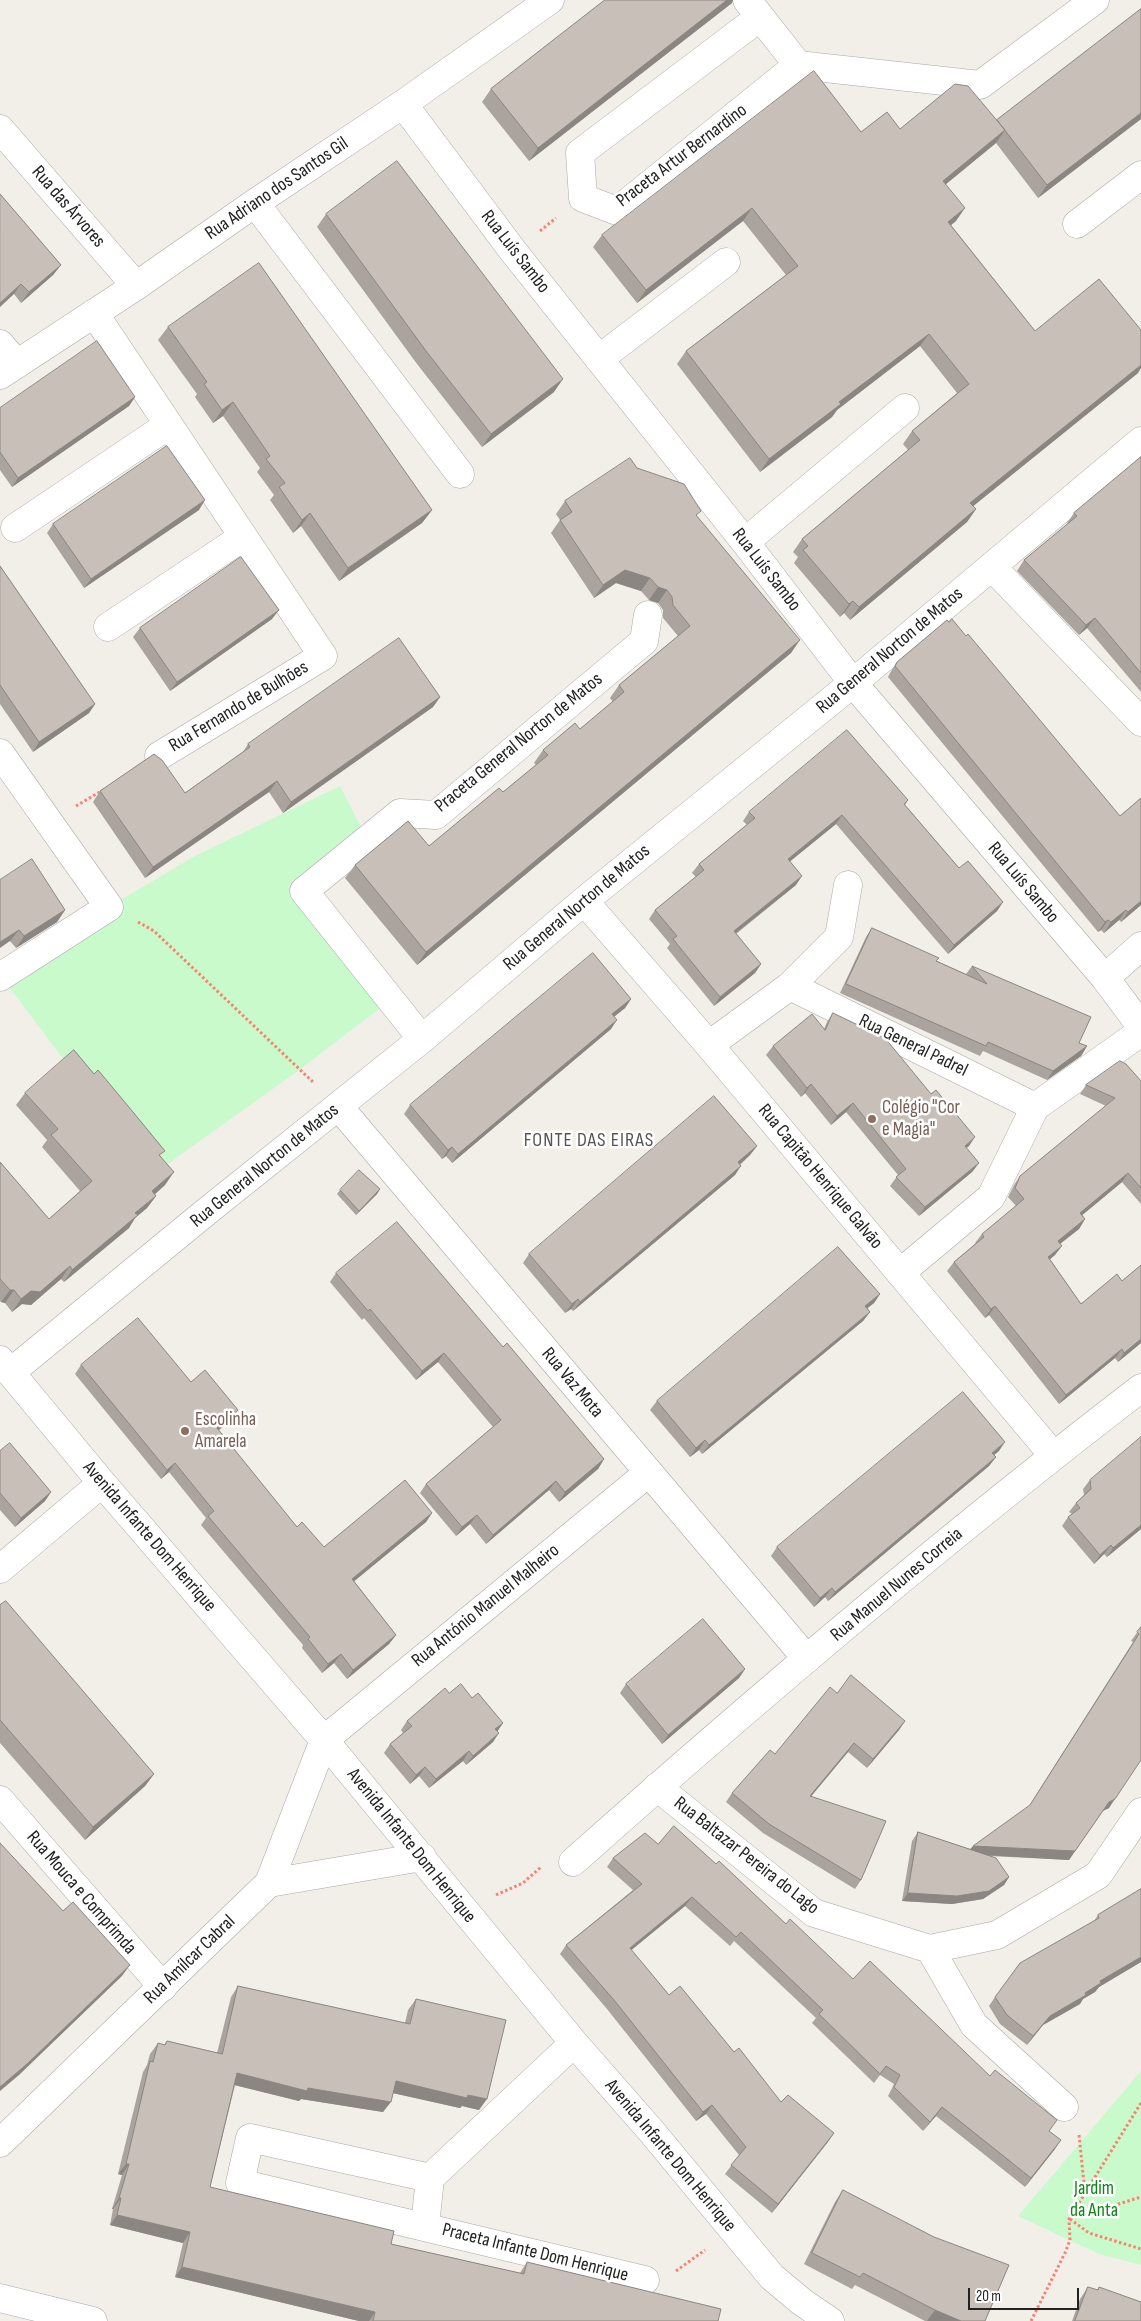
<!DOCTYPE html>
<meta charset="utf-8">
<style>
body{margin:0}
#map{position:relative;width:1141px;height:2321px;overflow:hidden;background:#f2efe9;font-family:"Sofia Sans Condensed",sans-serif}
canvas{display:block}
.scale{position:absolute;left:968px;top:2288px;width:111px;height:22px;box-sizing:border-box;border:2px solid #222;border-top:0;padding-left:6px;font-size:15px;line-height:18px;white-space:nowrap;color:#222;-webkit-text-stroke:4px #fff;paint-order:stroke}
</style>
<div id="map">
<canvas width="1141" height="2321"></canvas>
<div class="scale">20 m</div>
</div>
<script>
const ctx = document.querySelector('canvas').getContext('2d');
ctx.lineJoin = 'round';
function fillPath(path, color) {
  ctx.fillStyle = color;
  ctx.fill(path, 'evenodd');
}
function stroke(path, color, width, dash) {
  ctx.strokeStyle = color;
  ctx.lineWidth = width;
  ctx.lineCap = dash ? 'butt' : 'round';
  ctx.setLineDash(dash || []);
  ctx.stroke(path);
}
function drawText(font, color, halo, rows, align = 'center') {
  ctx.font = font + ' "Sofia Sans Condensed",sans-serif';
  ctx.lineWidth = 5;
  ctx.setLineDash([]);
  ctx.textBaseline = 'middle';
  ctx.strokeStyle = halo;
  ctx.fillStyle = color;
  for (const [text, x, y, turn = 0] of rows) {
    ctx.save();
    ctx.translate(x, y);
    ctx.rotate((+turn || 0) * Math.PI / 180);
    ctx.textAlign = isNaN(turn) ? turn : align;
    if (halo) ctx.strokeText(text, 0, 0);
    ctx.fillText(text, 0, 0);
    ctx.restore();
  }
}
fillPath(new Path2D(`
 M340,786L362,829L304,891L391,1000L295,1073L151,1176L1,976L109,907L193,857Z
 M1141,2071V2265L1099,2254L1018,2216Z`), '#c8facc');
const minor = new Path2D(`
 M747,0L798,65L617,211L583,198L580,153L760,17
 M798,65L980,85L1095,0
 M403,104L513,251L745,542L853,683L1105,978L1141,1026
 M0,129L136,286
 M255,203L460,474
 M1077,224L1141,175
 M94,313L323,656L159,756
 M0,344L17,364
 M599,359L726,262
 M0,375L136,286L255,203L403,104L550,0
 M15,528L167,426
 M745,542L905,408
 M992,567L1141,722
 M108,627L243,537
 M0,753L109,907L0,977
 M584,901L709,1045L1053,1455
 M1105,978L1141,946
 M790,986L839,937L848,885
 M422,1039L304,891L400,813L436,815L644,641L648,615
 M709,1045L790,986L1035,1107
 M339,1107L807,1659
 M900,1273L991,1197L1035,1107L1141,1032
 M0,1360L102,1483L324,1740L574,2043L652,2132L772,2277L802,2302L830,2321
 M11,1372L206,1212L422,1039L584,901L853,683L1141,441
 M0,1569L102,1483
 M657,1787L814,1913L930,1949L997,1935L1098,1875L1141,1812
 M0,1800L163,1987
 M573,1862C757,1698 946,1538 1141,1388
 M269,1883L422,1857
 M930,1949L974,2025L1064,2107
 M0,2143L269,1883L324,1740L648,1473
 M430,2178L574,2043
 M425,2226L430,2178L250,2138L240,2183L645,2280
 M0,2298L93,2321`);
stroke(minor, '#a9a9a9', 29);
stroke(new Path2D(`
 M540,231L556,218
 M76,806L103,790
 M138,922L154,931L314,1083
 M496,1895L523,1883L541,1867
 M1079,2135L1085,2193
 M1070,2219L1089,2233L1141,2249
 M1070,2219L1141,2197
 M676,2271L705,2250
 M1031,2321L1065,2253L1070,2240L1069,2219L1141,2103`), '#fa8072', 3, [2.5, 2.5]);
stroke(minor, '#fff', 28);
fillPath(new Path2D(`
 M605,0H733L732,3L529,161L482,102L491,89Z
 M1141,9V119L1038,198L996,143L946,184L956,221L951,225L1035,331L1138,373L973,506L976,509L967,522L850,620L844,613L840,617L794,563L798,557L793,552L802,539L908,450L903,444L912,431L957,393L920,346L837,410L832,417L760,472L677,364L686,351L786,275L743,221L637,303L593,247L602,235L861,132L997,120Z
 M0,194L61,265L53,275L21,303L14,294Z
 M326,214L554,392L482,447L417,364L317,227Z
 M168,327L432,510L422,523L339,581L301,526L293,533L270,500L274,495L257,472L260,468L223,416L213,423L195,397L197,394L158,340Z
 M135,397L129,406L12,487L0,470V408Z
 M1141,457V692L1087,628L1079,635L1017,571L1024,560L1068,524L1067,523L1074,513Z
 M637,468L697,517L791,653L417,965L345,878L355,865L429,846L503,792L536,765L534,763L543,750L580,729L613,702L610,698L619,685L678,636L663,618V610L658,603L649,600L641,591L616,583L594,598L551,533L560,520L556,514L565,501Z
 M199,510L84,588L47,533L53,524Z
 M0,566L95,704L89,713L33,752L0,704Z
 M272,619L170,691L133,637L140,628Z
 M897,662L1120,816L1141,798V905L1121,922L1119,920L1104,933L1101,930L1098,932L888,677L890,673Z
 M440,697L433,707L283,813L269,792L145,878L93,802L100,791L185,793L243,752L248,744Z
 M908,800L905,805L959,868L1003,902L997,911L948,954L836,824L790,861L796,885L736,934L761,964L755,973L714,1006L667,948L670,944L649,919L655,910L696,877L692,873L699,864L747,825L743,821L749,812Z
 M0,880L65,910L57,922L16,948L10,941Z
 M872,928L937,961L966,974L972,966L1079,1043L1087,1046L1081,1056L1047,1080L983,1051L980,1056L840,993L866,937Z
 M631,999L625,1008L614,1017L611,1029L452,1163L446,1156L442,1159L404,1114L410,1105Z
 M833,1013L969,1146L966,1148L979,1163L972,1172L919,1216L890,1186L898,1175L846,1112L831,1125L805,1093L801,1097L766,1055L773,1046L824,1029L827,1022Z
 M1141,1081V1204L1122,1182L1082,1215L1085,1219L1079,1229L1060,1244L1055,1255L1050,1259L1081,1304L1122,1281L1141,1265V1343L1118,1362L1115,1358L1059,1404L989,1315L985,1318L947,1271L954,1262L976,1243H975L982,1234L1016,1206L1008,1197L1014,1185L1020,1176L1106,1106L1080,1094L1086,1085Z
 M25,1093L161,1156L165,1185L155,1194L156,1196L147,1208L135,1218L129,1228L64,1282L61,1279L31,1305L22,1304L12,1312L5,1303L1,1302L0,1301V1162L49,1219L80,1191L42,1147L47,1140L16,1105Z
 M757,1146L750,1155L740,1165L735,1175L573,1311L571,1309L565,1313L523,1263L529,1254Z
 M380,1189L377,1194L356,1215L337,1194L340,1190Z
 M336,1273L503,1347L604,1459L598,1469L559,1502L549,1490L486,1544L470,1524L456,1536L420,1493L426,1484L493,1427L438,1362L416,1380L364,1318L362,1320L330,1282Z
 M880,1294L874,1303L867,1308L870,1312L863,1321L702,1454L699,1450L690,1457L650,1410L657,1401Z
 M81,1365L191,1382L232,1419L218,1431L297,1527L324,1547L432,1513L426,1522L354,1581L396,1635L389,1644L347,1679L334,1663L322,1673L302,1648L303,1645L201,1525L206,1518L169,1472L161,1479L75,1374Z
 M0,1451L51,1492L45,1501L15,1527L0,1510Z
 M999,1451L994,1455L996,1457L989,1466L828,1601L825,1597L814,1607L771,1556L777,1547Z
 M1090,1480L1141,1529L1107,1557L1104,1554L1094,1564L1062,1526L1068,1517L1072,1514L1069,1512L1076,1503L1084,1495L1083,1489Z
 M0,1605L154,1774L145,1786L85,1840L0,1743Z
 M1141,1627L1109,1808L1103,1811L1069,1860L989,1856L1009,1877L1004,1885L983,1899L952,1904L902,1901L912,1841L918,1832L970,1849L1029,1806L1133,1642L1131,1641Z
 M745,1669L739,1678L662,1744L620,1693L626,1684Z
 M449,1693L472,1698L503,1723L497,1731L493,1742L466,1765L463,1761L429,1788L419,1776L410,1784L384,1753L390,1744L403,1733L401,1730L407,1721Z
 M837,1693L905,1721L899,1730L867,1768L848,1752L811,1796L861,1880L855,1889L763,1833L726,1802L732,1793L775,1754Z
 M658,1844L716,1864L786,1924L853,1979L990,2076L1049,2131L1055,2149L1025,2187L936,2116L923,2131L888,2096L894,2084L880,2075L874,2083L812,2023L816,2018L734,1941L730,1946L685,1906L631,1950L669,1995L734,2052L781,2102L834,2133L772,2213L725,2174L739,2155L706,2114L696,2121L607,2009L560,1954L566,1945L633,1890L607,1867L613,1858Z
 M1141,1889V1962L1099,1987L1095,1992L1083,1999L1080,2004L1043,2025L1027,2045L1000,2024L989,2006L995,1997L1094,1921L1098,1915Z
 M238,1986L405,2023L408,2010L416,1999L479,2110L462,2106L460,2108L393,2093L383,2112L301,2099L299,2101L235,2085L210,2187L391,2244L520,2273L527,2262L718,2321H359L175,2277L183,2243L110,2225L113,2209H112L122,2175L118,2174L143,2072L147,2065L150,2054L158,2043L164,2045L167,2041L217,2053L231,1997Z
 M843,2190L985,2321H925L855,2285L852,2289L804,2264L835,2202Z
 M1088,2287L1097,2290L1099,2287L1141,2321H1072L1080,2299Z`), '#aba49e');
fillPath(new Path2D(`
 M727,0H733L732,3L529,161L538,148Z
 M1141,113V119L1038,198L1047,185Z
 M1005,130L996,143L934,194L943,181Z
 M752,208L743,221L637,303L646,290Z
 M965,208L956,221L939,235L948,222Z
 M61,265L53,275L21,303L29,292Z
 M21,284L14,294L0,307V303Z
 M929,334L920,346L837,410L832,417L760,472L769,459L839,402Z
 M1141,365V368L1138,373L961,516L970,503Z
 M563,379L554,392L482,447L491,434Z
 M135,397L129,406L12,487L18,478Z
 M233,402L223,416L213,423L222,410Z
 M205,500L199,510L84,588L91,579Z
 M976,509L967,522L850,620L859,607Z
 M432,510L422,523L339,581L348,568Z
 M310,513L301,526L293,533L302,520Z
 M625,570L650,578L641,591L616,583L594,598L603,585Z
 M658,587L667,590L658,603L649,600Z
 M853,601L844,613L840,617L849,604Z
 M279,610L272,619L170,691L177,682Z
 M1095,618L1087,628L1079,635L1086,625Z
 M800,640L791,653L417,965L426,952Z
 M440,697L433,707L283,813L291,802Z
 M95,704L89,713L33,752L39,742Z
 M277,781L269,792L145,878L153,867Z
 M842,815L836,824L782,868L788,859Z
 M802,876L796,885L727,940L734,931Z
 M1141,901V905L1121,922L1128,912Z
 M1003,902L997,911L948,954L954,945Z
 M65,910L57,922L16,948L24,936Z
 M1126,910L1119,920L1104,933L1111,922Z
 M1108,920L1101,930L1098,932L1105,922Z
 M19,930L10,941L0,948V942Z
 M761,964L755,973L714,1006L720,997Z
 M631,999L625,1008L606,1023L612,1014Z
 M617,1020L611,1029L452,1163L458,1154Z
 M1087,1046L1081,1056L1047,1080L1053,1071Z
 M811,1084L805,1093L801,1097L807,1088Z
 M853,1103L846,1112L831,1125L837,1116Z
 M975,1137L969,1146L958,1155L965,1146Z
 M757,1146L750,1155L732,1171L738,1162Z
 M452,1147L446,1156L442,1159L448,1150Z
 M979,1163L972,1172L919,1216L925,1207Z
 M741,1166L735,1175L573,1311L580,1302Z
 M174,1172L165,1185L144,1204L152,1191Z
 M1128,1173L1122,1182L1074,1222L1080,1213Z
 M380,1189L377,1194L356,1215L359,1211Z
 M156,1196L147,1208L135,1218L129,1228L64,1282L72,1270L135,1213Z
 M1085,1219L1079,1229L1052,1250L1058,1241Z
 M1062,1246L1055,1255L1042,1266L1048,1257Z
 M70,1266L61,1279L31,1305L22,1304L12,1312L21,1299L31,1291Z
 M10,1290H14L5,1303L1,1302Z
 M880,1294L874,1303L859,1315L865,1306Z
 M578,1299L571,1309L565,1313L572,1304Z
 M995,1306L989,1315L985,1318L991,1309Z
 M870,1312L863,1321L702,1454L709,1445Z
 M1141,1339V1343L1118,1362L1124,1353Z
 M1122,1349L1115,1358L1059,1404L1066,1395Z
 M444,1353L438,1362L416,1380L422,1371Z
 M238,1410L232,1419L210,1437L217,1428Z
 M705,1440L699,1450L690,1457L696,1448Z
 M1005,1442L999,1451L985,1462L992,1453Z
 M996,1457L989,1466L828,1601L835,1592Z
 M604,1459L598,1469L559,1502L565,1492Z
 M175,1463L169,1472L161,1479L167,1470Z
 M556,1481L549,1490L486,1544L493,1535Z
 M51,1492L45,1501L15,1527L21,1518Z
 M432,1513L426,1522L346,1588L352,1579Z
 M477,1515L470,1524L456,1536L462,1527Z
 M1141,1525V1529L1107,1557L1113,1548Z
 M1111,1545L1104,1554L1094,1564L1100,1555Z
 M832,1588L825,1597L814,1607L820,1598Z
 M396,1635L389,1644L347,1679L353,1670Z
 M341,1654L334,1663L322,1673L328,1664Z
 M745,1669L739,1678L662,1744L668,1735Z
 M905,1721L899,1730L867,1768L873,1759Z
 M503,1723L497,1732L495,1729Z
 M499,1733L493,1742L466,1765L473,1756Z
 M854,1743L848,1752L804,1805L810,1796Z
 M469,1751L463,1761L429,1788L436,1779Z
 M425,1767L419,1776L410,1784L416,1775Z
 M154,1774L145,1786L85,1840L93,1827Z
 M1115,1799L1109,1808L1102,1811L1109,1802Z
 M973,1846L1075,1851L1069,1860L966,1854Z
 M1009,1877L1004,1885L983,1899L952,1904L902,1901L908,1893Z
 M692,1897L685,1906L623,1957L630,1948Z
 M1141,1957V1962L1099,1987L1095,1992L1083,1999L1080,2004L1043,2025L1027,2045L1033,2036L1050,2016L1085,1993L1100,1981Z
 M130,1965L122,1976L19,2075L0,2091V2087Z
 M237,2073L308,2088L391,2102L383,2112L301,2099L299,2101L230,2084Z
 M396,2081L468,2095L487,2099L479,2110L462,2106L460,2108L388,2092Z
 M712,2105L706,2114L696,2121L703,2112Z
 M942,2107L936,2116L923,2131L930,2122Z
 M834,2133L828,2142L772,2213L778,2204Z
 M1061,2140L1055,2149L1025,2187L1031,2178Z
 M126,2164H129L122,2175L118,2174Z
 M119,2198H121L113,2209H112Z
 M117,2215L190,2232L183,2243L110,2225Z
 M182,2267L375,2312L369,2321H359L175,2277Z
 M935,2310L961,2321H927Z`), '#8b8681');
const building = new Path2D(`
 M605,0H727L538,148L491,89Z
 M1141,9V113L1047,185L997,120Z
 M814,71L861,132L887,112L900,129L955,84L968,86L1005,130L943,181L965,208L948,222L1035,331L1099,279L1141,330V365L970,503L976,509L859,607L853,601L849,604L803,550L808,546L802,539L920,440L912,431L969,384L929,334L839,402L841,404L769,459L686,351L798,266L752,208L646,290L602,235Z
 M397,161L563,379L491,434L426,351L326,214Z
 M0,194L61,265L29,292L21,284L0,303Z
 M259,263L432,510L348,568L310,513L302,520L279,487L285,483L266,459L270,456L233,402L222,410L204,384L207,382L168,327Z
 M97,341L135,397L18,478L0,452V408Z
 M167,446L205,500L91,579L53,524Z
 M1141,457V673L1095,618L1086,625L1024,560L1077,516L1074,513Z
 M630,458L637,468L684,484L701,511L696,515L800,640L426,952L355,865L408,821L429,846L499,788L503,792L548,755L543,750L575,723L580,729L624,692L619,685L690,626L673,605L672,597L667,590L658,587L650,578L625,570L603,585L560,520L572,512L565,501Z
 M241,557L279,610L177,682L140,628Z
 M0,566L95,704L39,742L0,685Z
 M952,619L966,636L968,634L1120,816L1141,798V901L1128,912L1126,910L1111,922L1108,920L1105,922L895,666L897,662L947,620L949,622Z
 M399,638L440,697L291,802L277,781L153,867L100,791L154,754L162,760L185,793L250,747L248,744Z
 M847,730L908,800L904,804L959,868L968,861L1003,902L954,945L842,815L788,859L802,876L734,931L761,964L720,997L673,939L677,936L655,910L704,870L699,864L755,818L749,812Z
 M32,859L65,910L24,936L19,930L0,942V880Z
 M872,928L939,958L936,961L987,984L972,966L1091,1017L1079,1043L1087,1046L1053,1071L988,1042L986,1046L846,984Z
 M593,953L631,999L612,1014L617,1020L458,1154L452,1147L448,1150L410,1105Z
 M833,1013L885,1038L931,1094L936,1090L975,1137L965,1146L979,1163L925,1207L896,1177L906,1169L853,1103L837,1116L811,1084L807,1088L773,1046L812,1014L825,1030Z
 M74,1050L94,1074L98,1070L133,1112L165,1151L159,1155L174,1172L152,1191L156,1196L135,1213L138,1215L72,1270L70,1266L40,1292L31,1291L21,1299L14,1290H10L0,1279V1162L49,1219L92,1181L51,1135L58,1129L25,1093Z
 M1120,1061L1126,1064L1141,1081V1188L1128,1173L1080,1213L1085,1219L1058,1241L1062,1246L1048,1257L1081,1304L1117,1274L1122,1281L1141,1265V1339L1124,1353L1122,1349L1066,1395L995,1306L991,1309L954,1262L984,1237L982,1234L1024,1199L1015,1188L1020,1176L1115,1098L1086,1085Z
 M714,1096L757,1146L738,1162L741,1166L580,1302L578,1299L572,1304L529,1254Z
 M359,1170L380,1189L359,1211L340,1190Z
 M397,1222L503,1347L507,1343L604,1459L565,1492L556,1481L493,1535L477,1515L462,1527L426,1484L501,1420L444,1353L422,1371L370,1309L368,1311L336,1273Z
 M838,1247L880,1294L865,1306L870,1312L709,1445L705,1440L696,1448L657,1401Z
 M138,1318L191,1382L205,1370L238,1410L217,1428L297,1527L302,1522L324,1547L405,1480L432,1513L352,1579L396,1635L353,1670L341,1654L328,1664L308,1639L310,1637L208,1516L214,1511L175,1463L167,1470L81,1365Z
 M963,1392L1005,1442L992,1453L996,1457L835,1592L832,1588L820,1598L777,1547Z
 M1141,1437V1525L1113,1548L1111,1545L1100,1555L1068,1517L1080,1508L1076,1503L1091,1489L1090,1480Z
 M10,1443L51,1492L21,1518L0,1493V1451Z
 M6,1601L154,1774L93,1827L0,1720V1605Z
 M703,1619L745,1669L668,1735L626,1684Z
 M1141,1627V1760L1115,1799L1109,1802L1075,1851L973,1846L1030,1805L1139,1634L1137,1632Z
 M851,1675L905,1721L873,1759L854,1743L810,1796L886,1821L861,1880L769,1824L732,1793L770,1750L775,1754L830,1687L837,1693Z
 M461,1684L472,1698L478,1693L503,1723L495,1729L499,1733L473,1756L469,1751L436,1779L425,1767L416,1775L390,1744L412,1726L407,1721L445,1688L449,1693Z
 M674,1826L716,1864L719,1861L786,1924L790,1919L853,1979L870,1961L990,2076L995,2070L1057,2120L1049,2131L1061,2140L1031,2178L942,2107L930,2122L894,2087L900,2075L886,2066L880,2074L819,2014L823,2010L741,1932L736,1937L692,1897L630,1948L669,1995L680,1986L734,2052L739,2048L781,2102L788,2095L834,2133L778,2204L731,2165L746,2147L712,2105L703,2112L614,2000L566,1945L642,1884L613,1858L645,1833L658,1844Z
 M918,1832L996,1858L1009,1877L989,1891L957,1896L908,1893Z
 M0,1843L63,1911L73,1902L130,1965L27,2064L0,2087Z
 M1141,1889V1957L1100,1981L1101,1983L1085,1993L1086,1995L1050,2016L1033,2036L1007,2015L995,1997L1020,1963L1099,1918L1098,1915Z
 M238,1986L410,2024L416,1999L506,2020L487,2099L468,2095L467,2098L396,2081L391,2102L308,2088L307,2091L237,2073L210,2187L394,2231L391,2244L524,2274L527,2262L721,2309L718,2321H373L375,2312L182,2267L190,2232L117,2215L121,2198H119L129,2164H126L150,2061L153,2062L158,2043L165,2045L167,2041L222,2054Z
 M843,2190L934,2237L1009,2265L985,2321H961L935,2310L863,2273L860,2277L812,2253Z
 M1088,2287L1098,2290L1099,2287L1141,2302V2321H1075Z`);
fillPath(building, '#c7bfb8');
stroke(building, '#8b8681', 1);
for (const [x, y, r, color] of [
 [872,1119,5,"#8d6e63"],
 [185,1431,5,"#8d6e63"]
]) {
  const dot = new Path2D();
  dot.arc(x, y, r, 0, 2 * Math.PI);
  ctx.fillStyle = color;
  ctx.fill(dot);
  stroke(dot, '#fff', 2);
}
drawText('19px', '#222', '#fff', [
 ["Praceta Artur Bernardino",682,156,-37],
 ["Rua Adriano dos Santos Gil",277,189,-34],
 ["Rua das Árvores",68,207,49],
 ["Rua Luís Sambo",515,252,52],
 ["Rua Luís Sambo",766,570,52],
 ["Rua General Norton de Matos",890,651,-40],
 ["Rua Fernando de Bulhões",239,707,-31],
 ["Praceta General Norton de Matos",519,743,-39],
 ["Rua Luís Sambo",1023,883,50],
 ["Rua General Norton de Matos",577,908,-40],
 ["Rua General Padrel",913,1046,26],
 ["Rua General Norton de Matos",265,1166,-39],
 ["Rua Capitão Henrique Galvão",820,1177,50],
 ["Rua Vaz Mota",572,1383,50],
 ["Avenida Infante Dom Henrique",149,1537,49],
 ["Rua Manuel Nunes Correia",897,1585,-40],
 ["Rua António Manuel Malheiro",486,1606,-39],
 ["Avenida Infante Dom Henrique",411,1846,51],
 ["Rua Baltazar Pereira do Lago",746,1856,38],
 ["Rua Mouca e Comprimda",81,1893,49],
 ["Rua Amílcar Cabral",190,1960,-44],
 ["Avenida Infante Dom Henrique",670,2156,50],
 ["Praceta Infante Dom Henrique",535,2253,14]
]);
drawText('19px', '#785e54', '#fff', [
 ["Colégio \"Cor",882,1108],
 ["e Magia\"",882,1130],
 ["Escolinha",195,1420],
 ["Amarela",195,1442]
], 'left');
drawText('19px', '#0c8416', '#fff', [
 ["Jardim",1094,2189],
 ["da Anta",1094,2211]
]);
ctx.letterSpacing = '1px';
drawText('20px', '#555', '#fff', [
 ["FONTE DAS EIRAS",589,1141]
]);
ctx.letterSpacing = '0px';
</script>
